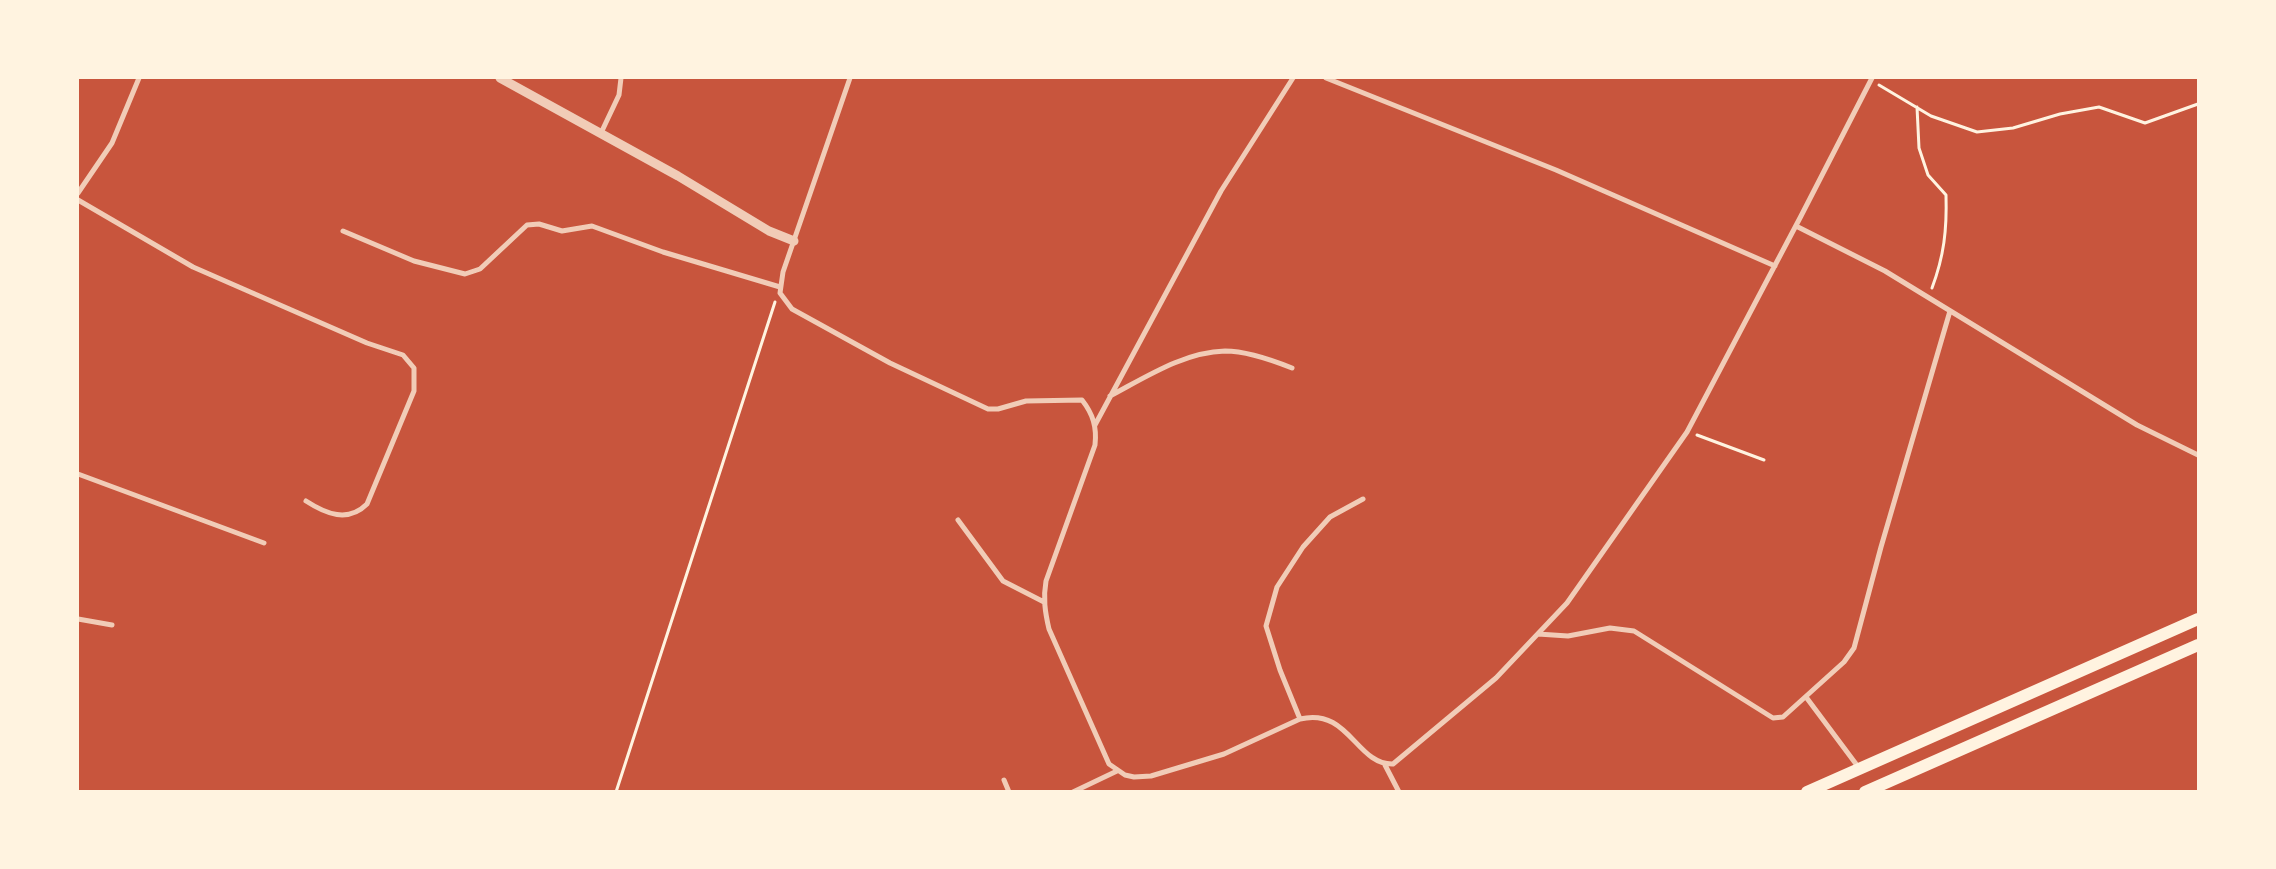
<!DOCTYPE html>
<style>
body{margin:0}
#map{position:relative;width:2276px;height:869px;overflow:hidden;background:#c8553d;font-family:Arial,sans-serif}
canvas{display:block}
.frame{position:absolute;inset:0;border:79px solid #fff3e0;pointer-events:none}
</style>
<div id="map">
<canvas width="2276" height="869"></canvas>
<div class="frame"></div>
</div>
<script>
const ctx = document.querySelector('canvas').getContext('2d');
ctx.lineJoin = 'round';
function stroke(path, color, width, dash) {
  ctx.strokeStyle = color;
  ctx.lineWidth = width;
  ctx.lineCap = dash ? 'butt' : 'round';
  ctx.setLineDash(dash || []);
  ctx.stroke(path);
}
stroke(new Path2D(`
 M1879,85L1931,116L1977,132L2013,128L2060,114L2099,107L2145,123L2198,104
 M1917,107L1919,148L1928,175L1946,195C1947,230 1944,256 1932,288
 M1697,435L1764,460
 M616,792L775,302`), '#fff3e0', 3);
stroke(new Path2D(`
 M850,78L783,272L780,293L792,309L890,363L988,409H998L1026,401L1082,400C1093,414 1097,427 1095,445L1046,581C1043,598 1045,612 1049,629L1109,764L1125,775L1134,777L1151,776L1224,754L1300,719C1349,707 1356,765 1393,764L1496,678L1567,603L1687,432L1801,216L1872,78
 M1326,78L1556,170L1775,266
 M601,133L619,95L621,78
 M78,193L112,143L139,78
 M78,200L193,267L367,343L403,355L414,368V391L367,504C348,523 326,514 306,501
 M1796,226L1885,271L2137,425L2198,455
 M343,231L414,261L465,274L480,269L527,225L539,224L562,231L592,226L663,252L780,287
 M1110,396C1146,377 1184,352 1225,351C1247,351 1272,360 1292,368
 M1095,425L1221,191L1293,78
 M78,474L264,543
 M958,520L1003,581L1044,602
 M78,619L112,625
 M1538,634L1568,636L1610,628L1634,631L1773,718L1783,717L1844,662L1854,648L1881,547L1950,311
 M1806,697L1859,768
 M1300,719L1280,670L1266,626L1277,587L1303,547L1330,517L1363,499
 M1385,765L1399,792
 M1004,780L1009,792
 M1073,792L1117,771`), '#f1ccb7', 5);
stroke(new Path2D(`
 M500,78L678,176L769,231L794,241`), '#f1ccb7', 9);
stroke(new Path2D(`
 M1807,792L2198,619
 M1865,792L2198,645`), '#fff3e0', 12);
</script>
